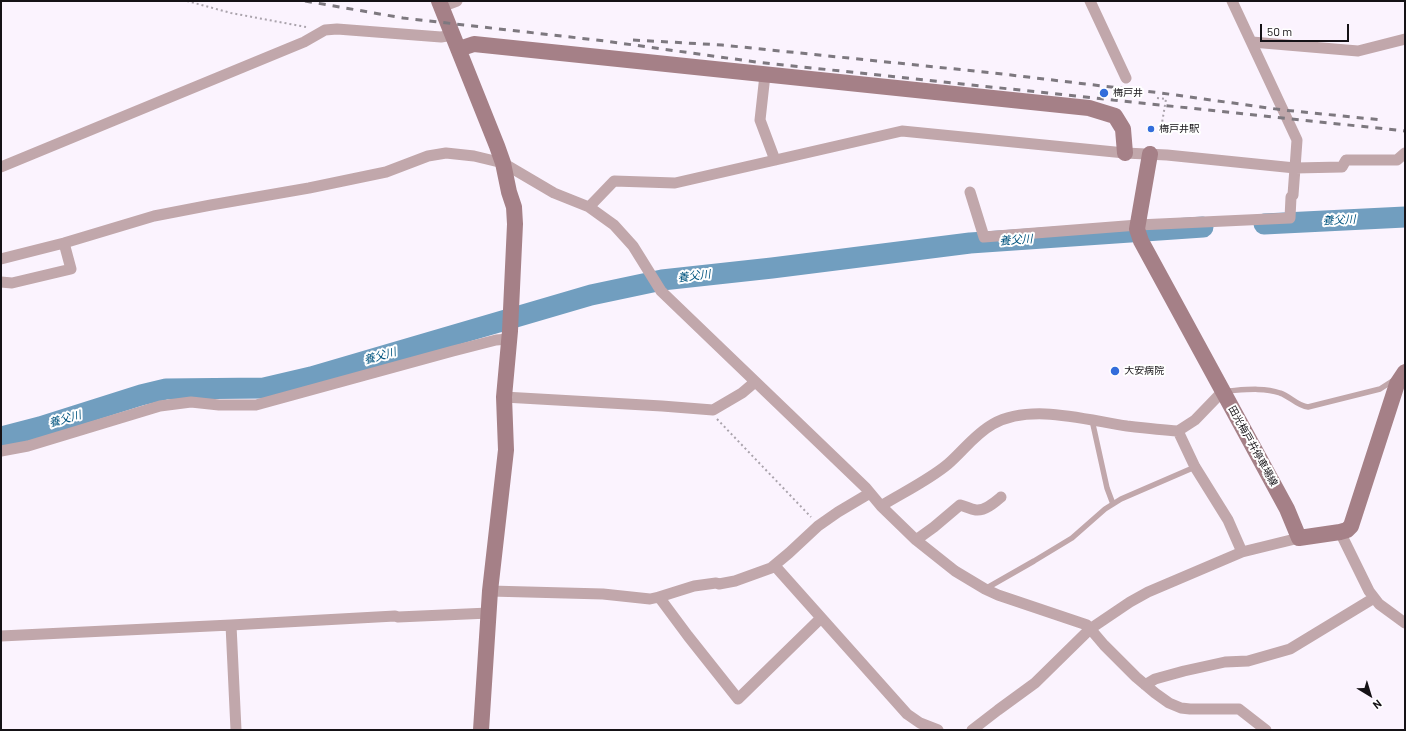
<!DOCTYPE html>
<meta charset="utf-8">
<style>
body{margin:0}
#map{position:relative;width:1406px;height:731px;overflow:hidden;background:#fbf3fe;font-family:Barlow,sans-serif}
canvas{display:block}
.frame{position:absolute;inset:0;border:2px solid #151216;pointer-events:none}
.north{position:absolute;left:1350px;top:675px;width:40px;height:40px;-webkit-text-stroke:3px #fff;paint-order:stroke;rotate:142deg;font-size:11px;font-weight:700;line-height:16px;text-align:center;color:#151216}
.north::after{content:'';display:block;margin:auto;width:14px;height:18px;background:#151216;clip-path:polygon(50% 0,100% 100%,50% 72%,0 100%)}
.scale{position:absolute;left:1260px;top:24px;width:89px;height:18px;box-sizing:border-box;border:2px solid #151216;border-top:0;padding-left:5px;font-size:12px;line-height:14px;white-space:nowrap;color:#151216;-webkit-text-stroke:3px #fff;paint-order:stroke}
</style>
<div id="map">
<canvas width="1406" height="731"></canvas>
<div class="frame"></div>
<div class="north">N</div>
<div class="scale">50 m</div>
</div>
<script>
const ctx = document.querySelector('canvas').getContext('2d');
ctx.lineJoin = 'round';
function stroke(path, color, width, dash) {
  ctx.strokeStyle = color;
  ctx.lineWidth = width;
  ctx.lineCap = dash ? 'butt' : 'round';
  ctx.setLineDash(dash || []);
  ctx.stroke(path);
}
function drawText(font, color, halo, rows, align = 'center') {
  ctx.font = font + ' Barlow,"Noto Sans JP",sans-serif';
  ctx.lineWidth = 4;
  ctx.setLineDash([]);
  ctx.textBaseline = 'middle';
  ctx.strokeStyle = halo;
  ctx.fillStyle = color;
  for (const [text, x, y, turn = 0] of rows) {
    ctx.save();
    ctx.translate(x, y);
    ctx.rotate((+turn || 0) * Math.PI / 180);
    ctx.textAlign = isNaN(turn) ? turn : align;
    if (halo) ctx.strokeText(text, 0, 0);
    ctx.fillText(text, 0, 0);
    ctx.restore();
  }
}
stroke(new Path2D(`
 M1264,224L1405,217
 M1,437L40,427L141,395L166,389L264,388L311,377L591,295L662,280L772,268L970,243L1203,227`), '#719ebf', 21);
stroke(new Path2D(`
 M187,1L231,13L306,27
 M1157,98L1166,99L1162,123
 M717,419L811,517`), '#aaa3ac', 2, [2, 3]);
stroke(new Path2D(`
 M1226,391C1243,390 1263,387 1280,393C1290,396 1297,406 1308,407L1380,389L1394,380
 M1092,420L1107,488L1113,504
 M985,589L1034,561L1072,538L1105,509L1121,499L1195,467`), '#c1a7ab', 5.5);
stroke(new Path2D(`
 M1090,1L1126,78
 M441,7L457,1
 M1252,42L1358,51L1405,39
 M765,75L760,120L775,160
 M1,167L304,42L325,30L337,29L441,37L453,35
 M970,192L984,237L1138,225L1290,218L1291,197L1293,195L1295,168L1342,167L1346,160H1397L1405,153
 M589,207L614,181L675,183L902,131L1125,153L1167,155L1295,168L1297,140L1232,1
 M1,259L64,243L154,216L211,205L309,188L386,172L428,156L446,153L474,156L503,163L554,193L589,207L614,225L633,246L661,291L866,488L881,506L916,540L955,571L985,589L998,595L1087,625L1104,645L1136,677L1155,693L1169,703L1181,708L1190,709H1239L1266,730
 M1,282L12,283L71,269L64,243
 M504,397L662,406L713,410L742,393L755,382
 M1178,431L1195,467L1228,520L1242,552
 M1,451L28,446L160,406L191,402L219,405H256L453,351L496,340L509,339
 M881,506C902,493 929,480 948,464C963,451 975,434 993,424C1031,403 1086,420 1127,426C1144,428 1161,430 1178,431L1195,420L1223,391
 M1340,532L1369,591L1379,604L1405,623
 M916,540L934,527L960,505C965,506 970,509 976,510C985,511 994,503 1001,497
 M775,566L907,714L920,723L938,730
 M490,591L603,594L650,599L659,597L694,586L716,583L719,584L735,581L771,568L789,553L818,526L838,512L870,493
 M659,597L688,636L738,699L821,618
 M231,625L236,730
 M1,636L231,625L395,616L398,617L489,613
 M1145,685L1155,679L1184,671L1225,662L1248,661L1290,649L1374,598
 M972,730L998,710L1035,683L1090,629L1130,602L1148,592L1242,552L1299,538`), '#c1a7ab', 11);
stroke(new Path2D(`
 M439,1L497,146L503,163L509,192L514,207L515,224L510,331L504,397L506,450L490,591L481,730
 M459,49L474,44L1089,108L1115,116L1123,129L1125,153
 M1150,154L1137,229L1141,241L1287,509L1299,538L1340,532L1347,530L1351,526L1397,384L1405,372`), '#a58087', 16);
stroke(new Path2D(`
 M305,1L403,18L605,41L756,62L1405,131
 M633,40L722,45L994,73L1161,93L1283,110L1382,120`), '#7d787f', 3, [7, 7]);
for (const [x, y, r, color] of [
 [1104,93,5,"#336ddb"],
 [1151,129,4,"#336ddb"],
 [1115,371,5,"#336ddb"]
]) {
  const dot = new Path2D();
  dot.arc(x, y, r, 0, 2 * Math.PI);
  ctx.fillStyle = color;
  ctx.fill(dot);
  stroke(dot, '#fff', 1.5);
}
drawText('10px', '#151216', '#fff', [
 ["梅戸井",1113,93],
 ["梅戸井駅",1159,129],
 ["大安病院",1124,371]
], 'left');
drawText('10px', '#151216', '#fff', [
 ["田光梅戸井停車場線",1253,446,61]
]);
drawText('italic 11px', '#00547f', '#fff', [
 ["養父川",1339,220,-3],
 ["養父川",1016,240,-4],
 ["養父川",694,276,-7],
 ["養父川",380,356,-16],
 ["養父川",65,419,-16]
]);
</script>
